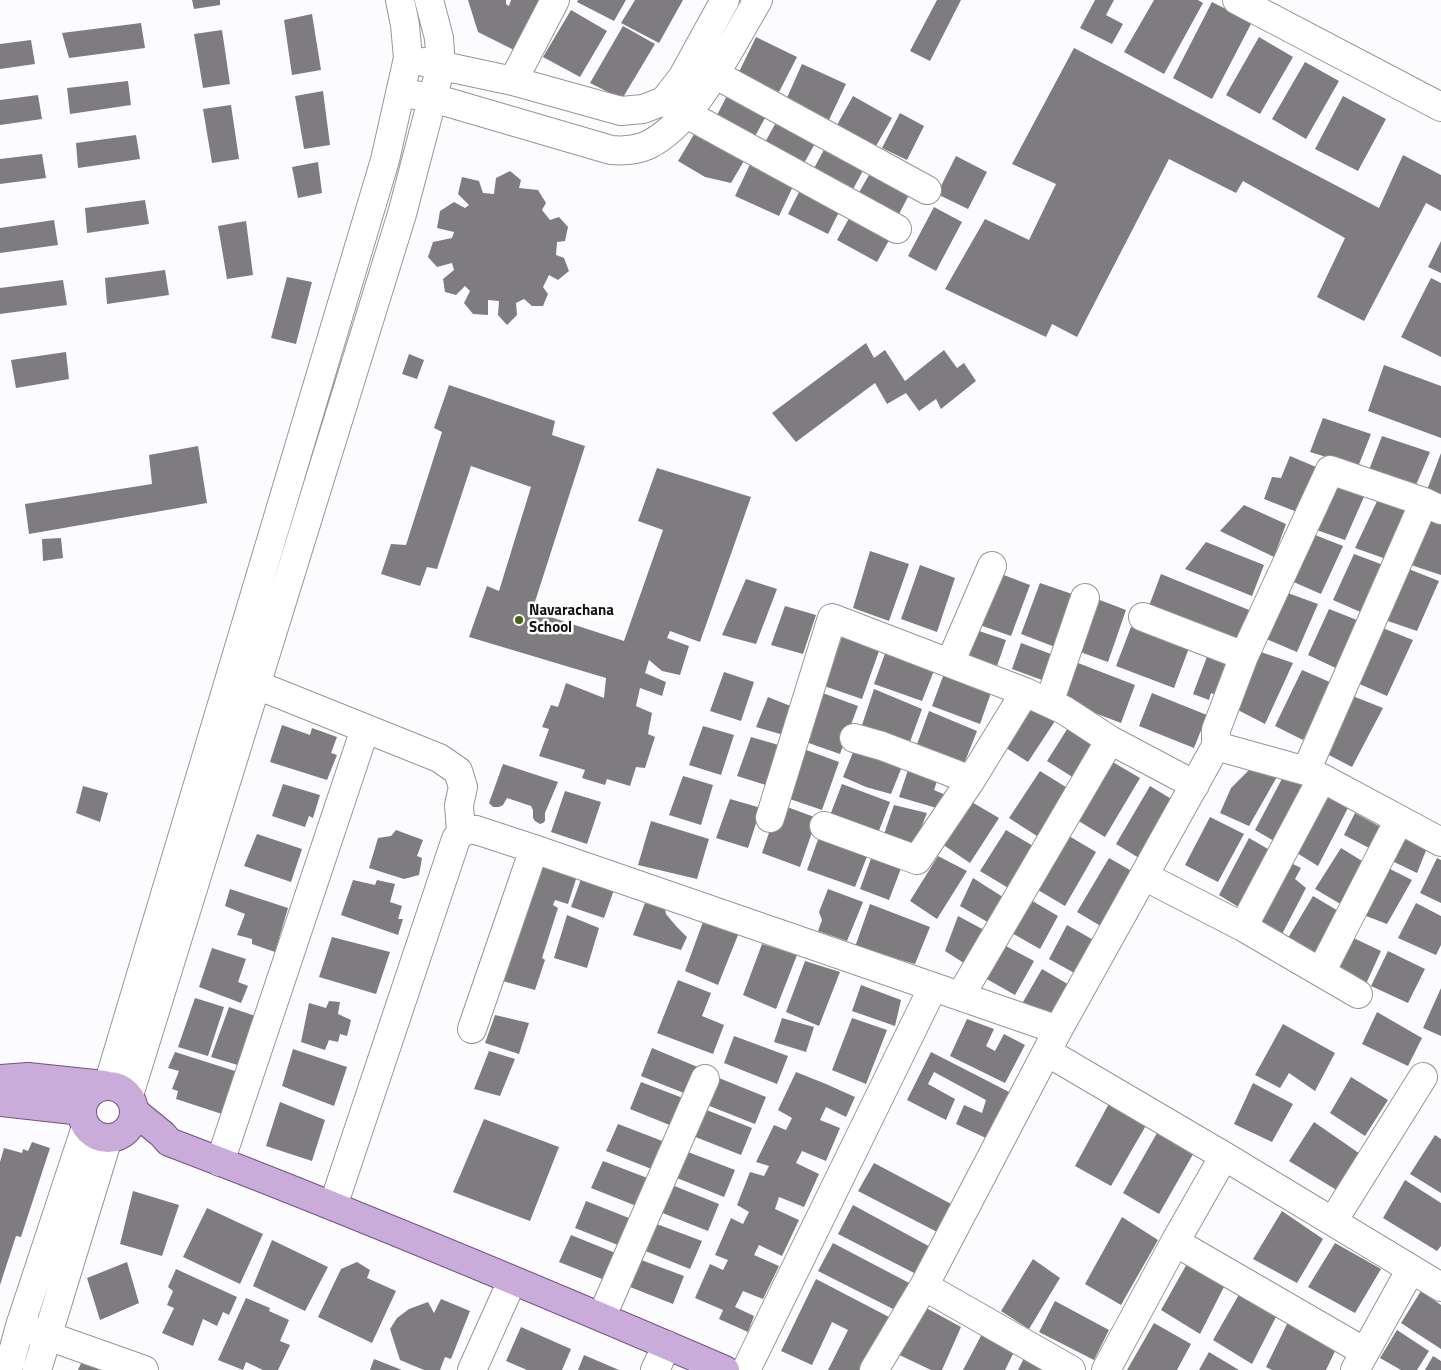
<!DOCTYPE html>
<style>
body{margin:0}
canvas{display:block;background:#fcfbfe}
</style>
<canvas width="1441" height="1370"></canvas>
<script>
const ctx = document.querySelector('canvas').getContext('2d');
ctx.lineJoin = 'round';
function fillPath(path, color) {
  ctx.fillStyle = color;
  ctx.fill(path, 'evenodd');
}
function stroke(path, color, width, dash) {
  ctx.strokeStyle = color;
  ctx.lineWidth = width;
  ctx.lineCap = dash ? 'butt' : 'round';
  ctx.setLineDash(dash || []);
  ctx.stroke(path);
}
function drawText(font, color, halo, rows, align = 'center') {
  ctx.font = font + ' "Titillium Web",sans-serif';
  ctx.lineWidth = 5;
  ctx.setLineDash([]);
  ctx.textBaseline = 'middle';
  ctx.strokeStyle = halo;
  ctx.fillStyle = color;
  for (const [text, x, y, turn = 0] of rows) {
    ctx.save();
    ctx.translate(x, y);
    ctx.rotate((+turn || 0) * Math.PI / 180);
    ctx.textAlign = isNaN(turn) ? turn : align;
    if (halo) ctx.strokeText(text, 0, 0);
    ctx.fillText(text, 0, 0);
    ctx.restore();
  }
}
fillPath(new Path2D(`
 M192,0H220V5L194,9Z
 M468,0H506V4L509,6L511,0H542L518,52L478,32Z
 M578,0H626L614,21L577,2Z
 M635,0H683L659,43L621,23Z
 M937,0H961L930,61L910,51Z
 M1095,0H1114L1106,15L1123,24L1112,44L1080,28Z
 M1154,0H1198L1203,3L1164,74L1124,52Z
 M1212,2L1252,22L1212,99L1173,78Z
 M571,10L607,31L580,77L543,57Z
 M312,14L321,70L292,75L284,20Z
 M141,23L145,48L69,58L62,33Z
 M623,26L655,44L622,99L590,83Z
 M222,30L230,84L203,88L194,34Z
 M756,37L797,57L779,92L739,72Z
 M1259,37L1293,57L1260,114L1226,95Z
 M31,40L35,64L0,69V44Z
 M1074,48L1379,208L1403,155L1441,175V211L1426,203L1364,321L1317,297L1345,238L1243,181L1236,193L1169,159L1077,337L1052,324L1046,337L945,289L985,219L1029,240L1056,184L1012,164Z
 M1305,62L1339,81L1306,139L1272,119Z
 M802,64L846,84L829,120L786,100Z
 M128,81L131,105L70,114L67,88Z
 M731,88L770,109L754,138L716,117Z
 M323,91L330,145L304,149L295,96Z
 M38,95L42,119L0,125V100Z
 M853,96L892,118L876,146L837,125Z
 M1343,96L1386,119L1358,171L1315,149Z
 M231,105L239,159L212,163L203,109Z
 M900,113L924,126L907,160L882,148Z
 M779,117L818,138L802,167L763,146Z
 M699,126L748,154L731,183L705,177L678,161Z
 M136,135L140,159L78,168L76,143Z
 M827,144L866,165L851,193L812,172Z
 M42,154L46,178L0,184V159Z
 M956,156L987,172L968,209L937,194Z
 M752,160L796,180L779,216L735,196Z
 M318,162L322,193L298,198L292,167Z
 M873,168L912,189L897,218L857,196Z
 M510,171L521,180L519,188L538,190L546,203L542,210L550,220L559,217L568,227L565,241L557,242L556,255L564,258L569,271L558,280L549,275L543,287L548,294L543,306H532L524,299L516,303L517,315L507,325L498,315L499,301L488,300V315L473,314L464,303L470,291L465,286L456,295L445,292L443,279L454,270L452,263L437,267L428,257L433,242L452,238L454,232L437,228L440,211L454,202L465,208L469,205L458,194L462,177L479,181L483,193L494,194L496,178Z
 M801,188L841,208L828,234L788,214Z
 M145,200L149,224L87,233L85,208Z
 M934,207L962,222L936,271L908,256Z
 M853,211L893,233L877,262L837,240Z
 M54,220L58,245L0,253V228Z
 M246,221L253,275L227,279L218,226Z
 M1441,241V273L1428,267Z
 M165,270L169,295L107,304L105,278Z
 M287,277L312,282L296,344L271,338Z
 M1431,278L1441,283V357L1401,337Z
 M63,280L67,305L0,314V288Z
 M866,343L874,358L885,350L905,381L944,350L957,368L964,363L976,381L941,409L936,399L919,411L906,393L887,404L875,383L796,442L772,413Z
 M66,352L69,379L16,388L11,360Z
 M409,354L424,360L417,379L402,374Z
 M1384,365L1441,386V438L1368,411Z
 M449,385L555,421L552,435L585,446L532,611L624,641L663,530L638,521L657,468L751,497L700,642L670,631L667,638L689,646L680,675L662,671L649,660L645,673L666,682L662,696L640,688L636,706L652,713L648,734L655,737L645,768L636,767L630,786L607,779L605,785L582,778L585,770L539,756L549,729L542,727L551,705L558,707L566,683L604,698L606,678L469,637L487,586L499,591L531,487L471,466L437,569L427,567L420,586L381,574L391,544L406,545L442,432L434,428Z
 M1323,418L1371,434L1358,467L1310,452Z
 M1382,436L1430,452L1416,485L1369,470Z
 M198,446L207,503L29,534L25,504L152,484L149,455Z
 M1441,453V494L1427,490Z
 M1290,456L1316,467L1297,512L1264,499L1272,477L1281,478Z
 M1334,477L1367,490L1345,540L1311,528Z
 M1379,497L1411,510L1389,560L1355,548Z
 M1244,505L1286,524L1274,557L1220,531Z
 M1432,513L1441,517V575L1408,564Z
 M1310,533L1343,546L1321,594L1289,580Z
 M61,538L63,558L43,561L42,539Z
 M1206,542L1264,565L1252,596L1185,569Z
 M870,551L909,564L889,621L853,608Z
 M1354,554L1386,566L1365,614L1333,600Z
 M920,565L955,578L937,632L901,619Z
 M1406,568L1439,581L1417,631L1382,619Z
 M996,572L1030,585L1011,636L977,624Z
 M1161,574L1254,612L1240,644L1149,606Z
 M746,579L777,589L756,644L722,635Z
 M1040,583L1075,595L1055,647L1021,634Z
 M1285,592L1318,604L1297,652L1264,638Z
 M1092,597L1126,610L1108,662L1072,649Z
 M785,606L816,615L803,654L771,645Z
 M1329,609L1362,622L1340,670L1308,655Z
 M1131,627L1189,648L1174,688L1116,666Z
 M1380,627L1413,640L1387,696L1355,682Z
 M976,630L1006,640L997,666L967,656Z
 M842,637L879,651L862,699L824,686Z
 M1021,643L1051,654L1042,680L1012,669Z
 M887,648L935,668L922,701L874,684Z
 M1258,651L1293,663L1265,724L1236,709Z
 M1208,654L1231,663L1219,696L1211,693L1209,700L1193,694Z
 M1078,663L1135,685L1121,723L1063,701Z
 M1302,670L1332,683L1303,740L1275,726Z
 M945,671L992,690L980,724L932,706Z
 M724,672L754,682L741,721L710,711Z
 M874,689L922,709L910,742L862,725Z
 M820,692L858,706L840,754L803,741Z
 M1152,693L1207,715L1194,748L1139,726Z
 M1350,695L1383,708L1352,767L1323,752Z
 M768,697L793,707L787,736L756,727Z
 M1028,700L1057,718L1028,762L1000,744Z
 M929,711L977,731L964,764L916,747Z
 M1071,723L1098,740L1074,778L1047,761Z
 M282,725L310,735L312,728L337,737L331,753L337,755L327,780L270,762Z
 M703,726L734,735L721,775L689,765Z
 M751,737L782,746L769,786L737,776Z
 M856,745L903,764L891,794L866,787L843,777Z
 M801,748L839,762L822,810L784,797Z
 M911,761L940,772L934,790L948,796L940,809L899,797Z
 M1111,761L1140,778L1105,837L1077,820Z
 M503,764L558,782L545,813V821L543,823L540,824L535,821L533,818V810L531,806L507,798L503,805L499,807H493L489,803Z
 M1255,764L1278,775L1249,826L1220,813L1231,788Z
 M1040,771L1069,789L1040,838L1009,818Z
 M1285,773L1310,787L1281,845L1255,830Z
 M683,776L713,785L701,825L669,815Z
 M283,784L320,795L313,818L309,816L305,827L272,816Z
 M842,784L890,802L877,836L829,818Z
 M83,786L108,793L100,822L76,813Z
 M1150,786L1178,803L1144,861L1116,844Z
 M565,791L601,802L587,844L551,832Z
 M1322,794L1348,808L1318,866L1292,850Z
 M730,799L761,808L748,848L716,838Z
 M970,801L999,818L970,863L942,844Z
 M779,804L817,818L800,867L762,853Z
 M894,805L927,813L912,851L882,840Z
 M1355,813L1386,830L1375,851L1344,835Z
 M1210,817L1244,834L1218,882L1185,865Z
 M651,821L709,839L697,879L638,865Z
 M396,830L423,840L417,856L422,858L419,875L404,879L369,868L378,838L391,836Z
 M1006,830L1035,847L1010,889L980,871Z
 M257,834L302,849L291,882L244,866Z
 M820,834L868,854L855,887L807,870Z
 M1404,835L1427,848L1417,873L1390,860Z
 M1069,836L1096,852L1065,906L1038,890Z
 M1249,838L1275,853L1245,911L1219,895Z
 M1341,848L1367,864L1344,906L1315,889Z
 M873,853L903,863L889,900L860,889Z
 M938,856L967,871L937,919L910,901Z
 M1109,858L1135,873L1104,928L1077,912Z
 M1437,858L1441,860V903L1420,893Z
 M1289,862L1301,868L1295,879L1306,888L1281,936L1252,919Z
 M540,863L577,876L568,904L555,900L553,905L558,908L542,958L545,960L535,990L499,980Z
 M1386,867L1412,880L1387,924L1361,914Z
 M973,878L1006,899L991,924L960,906Z
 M581,879L615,887L604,918L571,907Z
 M353,880L375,885L377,880L395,884L390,902L402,906L398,919H403L398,935L341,915Z
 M230,889L288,908L275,952L252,944V939L237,935L245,914L225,906Z
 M828,889L863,902L847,941L818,931L822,920L819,912Z
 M1313,896L1340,912L1316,954L1288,938Z
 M1029,899L1058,916L1040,949L1010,932Z
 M645,903L665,909L666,914L676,926L687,937L681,950L633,935Z
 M1416,903L1441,916V945L1436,955L1398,938Z
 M870,904L930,927L915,964L855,947Z
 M567,915L599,928L587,968L554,958Z
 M958,916L986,931L967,965L945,951Z
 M704,919L740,930L718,985L685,971Z
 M1067,925L1097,942L1078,975L1049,959Z
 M1345,934L1381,951L1365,986L1328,969Z
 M332,937L390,952L376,994L319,977Z
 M762,944L797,955L776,1009L743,995Z
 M1004,945L1034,961L1015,995L985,978Z
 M212,948L246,959L238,982L248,986L241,1003L199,987Z
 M1388,951L1425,969L1408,1003L1371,986Z
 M805,961L840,972L819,1026L786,1012Z
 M1042,969L1071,986L1052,1019L1023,1002Z
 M678,980L711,993L702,1016L724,1025L713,1054L657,1033Z
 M861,985L901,1000L895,1026L852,1011Z
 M1441,988V1036L1423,1028Z
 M195,998L224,1007L208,1056L178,1047Z
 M329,1001L340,1002L338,1014L351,1020L347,1036L340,1034L338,1042L329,1040L325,1050L301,1042L309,1003L326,1008Z
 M229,1007L258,1017L241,1066L211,1057Z
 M1377,1012L1422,1038L1408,1066L1362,1044Z
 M495,1015L529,1023L519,1054L485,1043Z
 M782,1018L814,1027L806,1052L774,1042Z
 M852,1018L887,1030L866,1084L832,1070Z
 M967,1019L994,1029L986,1046L995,1051L1004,1034L1025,1045L1005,1083L950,1056Z
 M1283,1024L1335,1053L1315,1091L1289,1073L1280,1088L1255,1075Z
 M734,1036L788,1056L777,1084L724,1063Z
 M652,1048L700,1068L689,1095L641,1076Z
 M293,1049L347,1067L334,1106L282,1086Z
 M489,1051L515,1059L500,1096L474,1089Z
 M175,1052L235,1071L234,1076L239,1077L222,1114L176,1099L178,1091L172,1089L179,1071L168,1068Z
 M931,1052L1013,1094L990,1140L956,1124L964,1105L982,1113L986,1100L934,1072L928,1084L955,1099L946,1120L907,1100Z
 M796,1072L826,1084L855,1097L846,1117L826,1107L820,1120L840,1128L826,1161L802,1151L796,1163L819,1174L804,1207L779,1197L775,1209L799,1220L782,1256L759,1245L754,1255L779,1266L763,1299L743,1291L735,1307L754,1316L748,1332L719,1319L723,1310L695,1298L710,1264L723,1270L728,1260L715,1255L731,1218L743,1224L749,1212L737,1205L750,1172L764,1176L769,1166L756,1162L774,1125L786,1130L792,1118L778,1110Z
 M1351,1077L1388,1100L1365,1136L1330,1113Z
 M719,1078L766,1097L755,1124L707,1105Z
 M641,1082L688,1100L677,1128L630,1109Z
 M1253,1083L1293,1104L1272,1142L1234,1124Z
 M1112,1098L1148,1122L1111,1186L1075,1166Z
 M280,1102L325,1120L312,1161L266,1146Z
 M704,1109L752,1128L741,1155L693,1136Z
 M484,1119L559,1147L530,1221L453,1192Z
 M1314,1122L1366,1158L1343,1194L1289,1161Z
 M618,1124L665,1142L654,1170L606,1151Z
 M1161,1126L1196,1149L1159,1214L1123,1193Z
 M1435,1135L1441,1139V1193L1410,1174Z
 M32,1142L50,1148L21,1237L16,1236L0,1285V1162L4,1148L22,1153L23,1149L28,1151Z
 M688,1152L735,1170L724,1197L677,1178Z
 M603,1161L650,1179L639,1207L591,1188Z
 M874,1163L955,1206L941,1234L858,1191Z
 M1405,1180L1441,1203V1246L1437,1251L1383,1218Z
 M672,1185L719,1204L708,1231L660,1212Z
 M133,1191L179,1205L162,1256L120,1244Z
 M586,1201L634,1220L623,1247L575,1228Z
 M853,1205L934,1249L920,1276L838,1234Z
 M207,1208L263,1234L240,1284L183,1257Z
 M1282,1211L1323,1239L1297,1283L1253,1259Z
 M1122,1217L1158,1240L1121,1305L1085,1284Z
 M654,1223L702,1241L690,1269L643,1250Z
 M571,1235L618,1254L607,1281L559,1262Z
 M272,1240L328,1267L305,1311L253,1286Z
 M833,1243L915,1286L901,1313L818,1271Z
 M1335,1243L1381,1269L1355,1313L1308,1287Z
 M636,1258L684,1276L673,1304L625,1285Z
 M1033,1259L1060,1278L1029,1329L1001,1311Z
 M127,1262L139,1303L100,1320L87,1278Z
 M357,1262L370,1270L367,1278L396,1291L372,1343L318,1317L341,1269Z
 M1188,1262L1226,1283L1200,1334L1161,1310Z
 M176,1269L237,1297L229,1315L223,1312L217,1326L203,1319L193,1346L162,1333L174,1308L167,1305L173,1291L168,1287Z
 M816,1279L889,1317L862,1370H828L848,1330L832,1322L812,1365L781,1351Z
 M1241,1291L1278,1313L1252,1364L1213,1340Z
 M1421,1291L1441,1305V1349L1401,1323Z
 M246,1298L270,1308L269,1311L289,1320L280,1341L290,1345L278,1370H263L246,1362L243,1370L218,1360Z
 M441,1299L470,1311L451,1359L445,1357L440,1370H424L400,1360L390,1329L397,1318L409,1309L428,1302L434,1313Z
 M1055,1301L1109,1330L1094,1360L1039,1332Z
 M919,1304L961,1327L942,1370H931L895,1353Z
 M1289,1320L1338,1345L1326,1370H1272L1266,1367Z
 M1154,1323L1191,1344L1177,1370H1127Z
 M521,1327L571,1349L562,1370H527L506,1361Z
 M1397,1330L1429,1351L1417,1370H1401L1380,1358Z
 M983,1332L1016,1348L1005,1370H963Z
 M1209,1352L1239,1370H1199Z
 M584,1355L619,1370H578Z
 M1433,1356L1441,1361V1370H1425Z
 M1024,1358L1048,1370H1018Z
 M374,1359L402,1370H370Z
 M82,1361L84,1363L100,1370H78Z`), '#7e7c7f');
const minor = new Path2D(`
 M1237,0L1441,107
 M424,62L513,81L621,111L643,109L664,101L682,78L725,0
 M698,65L927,190
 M513,81L555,0
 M415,95L433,98L611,150C623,151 637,150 648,145C696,121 731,45 758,0
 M672,106L897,229
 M1143,617L1244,656
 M950,663L992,566
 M257,685L439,758L458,771L463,787L459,805L461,832
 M1049,703L1085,598
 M854,738L882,746L971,780
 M1216,746L1306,771L1322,778L1441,842
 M1306,771L1424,502
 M770,818L832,618L1025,692L1064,710L1110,740L1195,785
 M824,826L917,860L971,780L1025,692
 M1144,876L1243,927L1358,994
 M1243,927L1322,778
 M1321,972L1399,820
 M961,995L1110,740
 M472,1029L534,849
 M1047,1052L1224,1156L1441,1287
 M108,1085L385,160L408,58L405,25L400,0
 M129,1095L402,214L441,66L439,38L429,0
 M220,1162L365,729
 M333,1206L456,839C463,831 467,829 476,830L534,849L1058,1030
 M1333,1221L1423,1077
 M1175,1242L1365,1352
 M924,1286L1071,1370
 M602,1316L705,1079
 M31,1330L144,1370
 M8,1370L20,1326L86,1127
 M37,1370L108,1138
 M472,1370L512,1281
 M655,1370L667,1345
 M746,1370L933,987
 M874,1370L924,1286L1058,1030L1216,746V730L1244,656L1330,470L1424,502L1441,510
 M1106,1370L1175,1242L1224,1156
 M1355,1370L1411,1269`);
const major = new Path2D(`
 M0,1079L28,1077L104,1085
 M82 1112a26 26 0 1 1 52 0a26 26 0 1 1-52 0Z
 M0,1102L82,1111
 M135,1112L162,1134L169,1142C356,1213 541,1291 725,1370`);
stroke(minor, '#979598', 30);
stroke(major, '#725283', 30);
stroke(minor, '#fff', 28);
stroke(major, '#c9acd9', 28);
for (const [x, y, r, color] of [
 [519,620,5,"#466214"]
]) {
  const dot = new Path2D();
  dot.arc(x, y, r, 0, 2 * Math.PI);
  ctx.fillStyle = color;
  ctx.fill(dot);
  stroke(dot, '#fff', 2);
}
drawText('bold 15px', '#131213', '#fff', [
 ["Navarachana",529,611],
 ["School",529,628]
], 'left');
</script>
